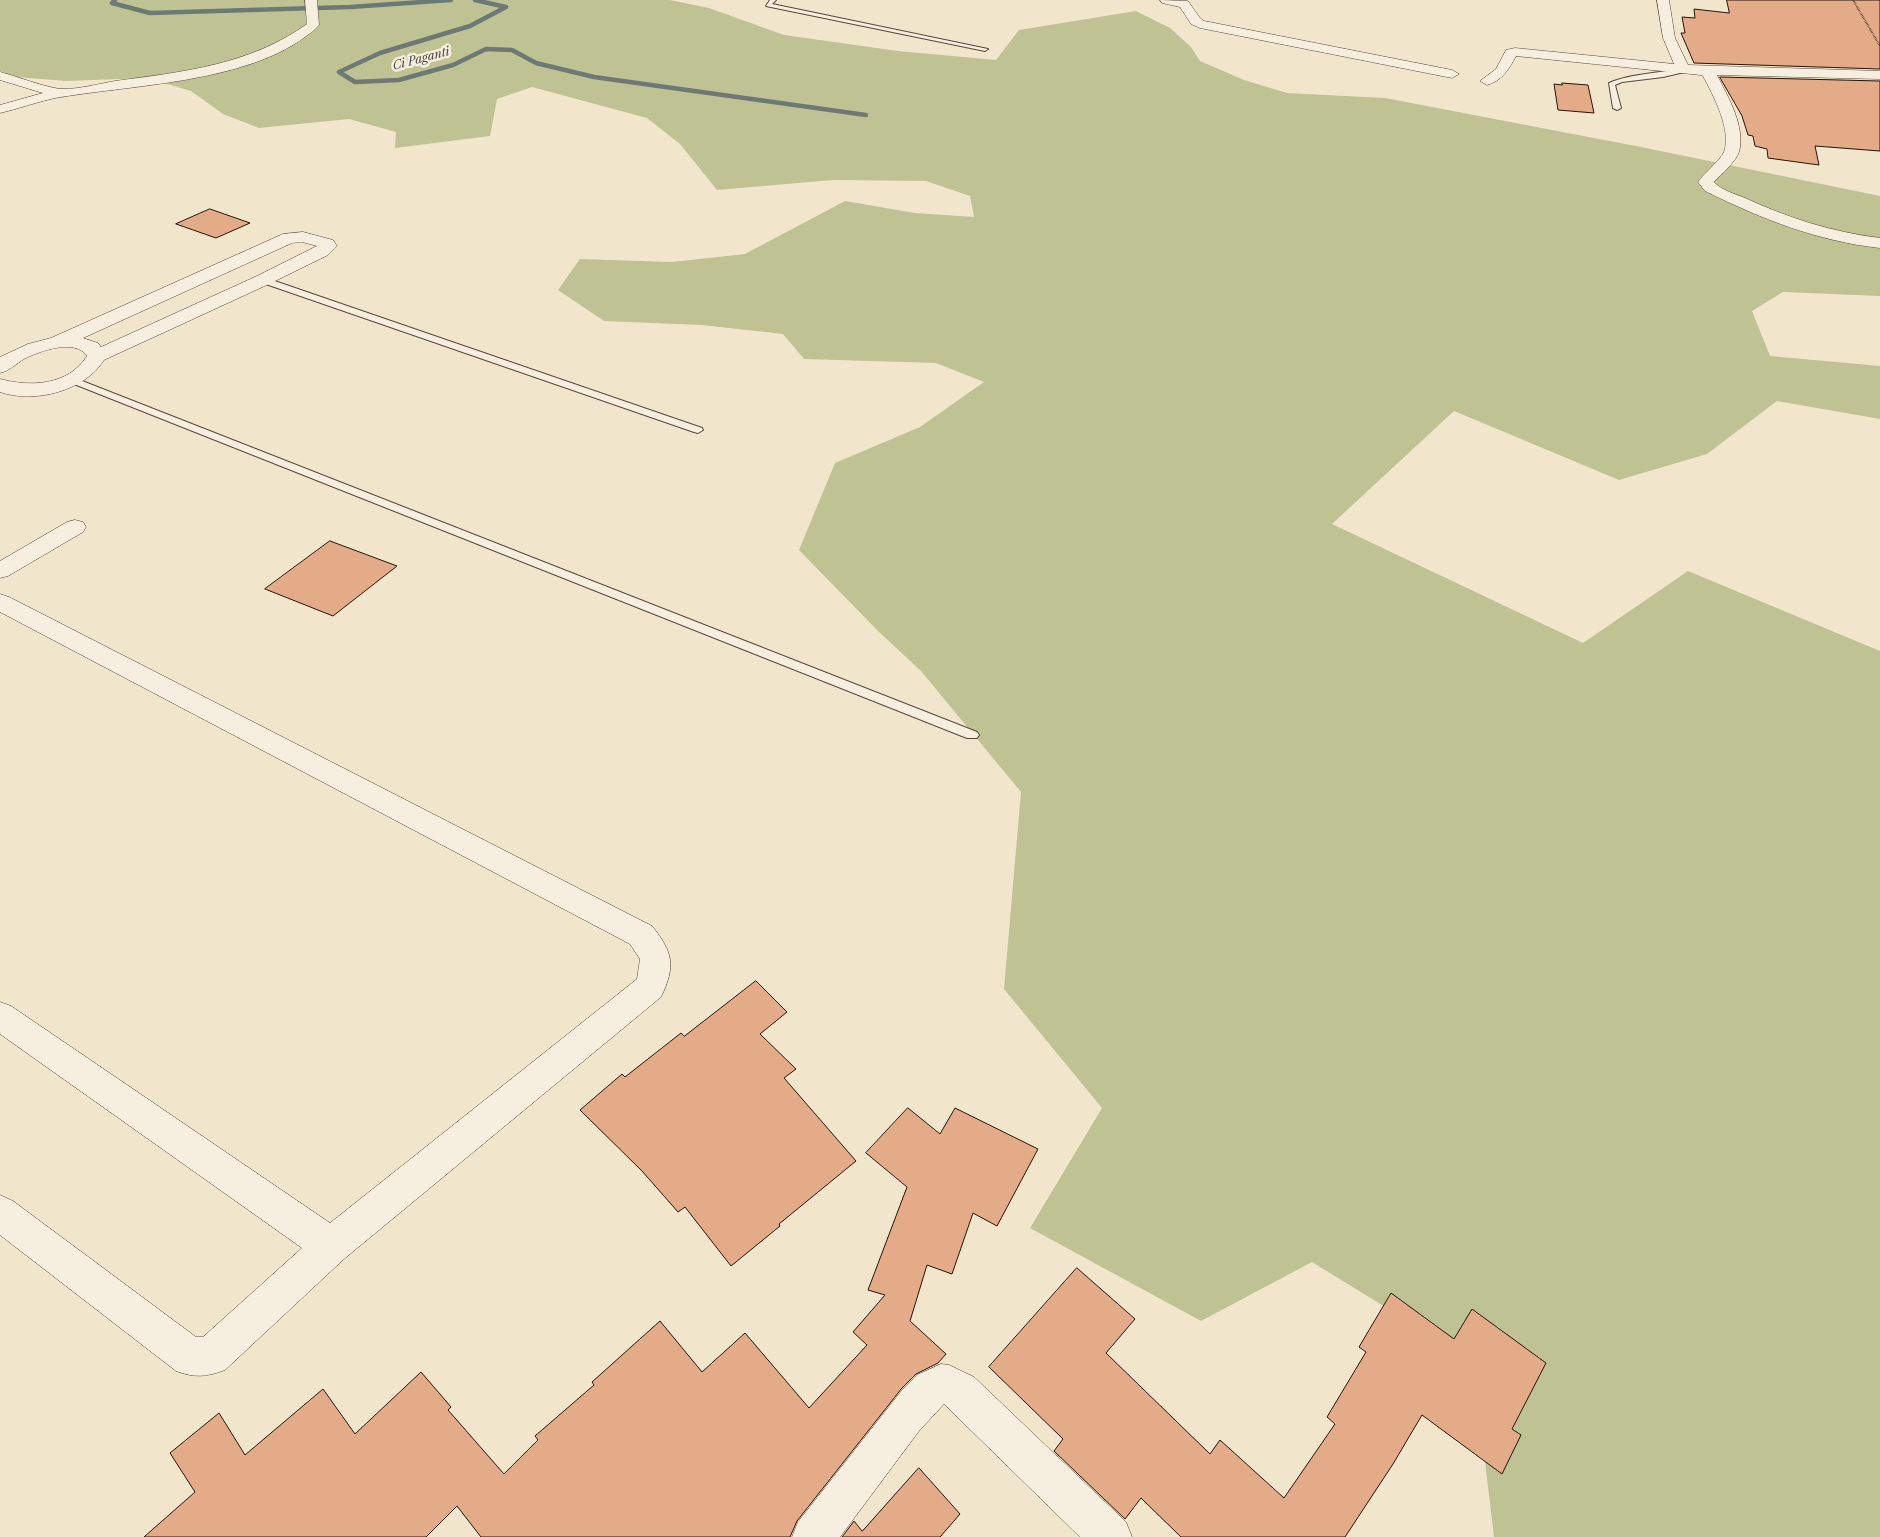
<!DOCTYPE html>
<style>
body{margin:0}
canvas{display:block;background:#f1e5cc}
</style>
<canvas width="1880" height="1537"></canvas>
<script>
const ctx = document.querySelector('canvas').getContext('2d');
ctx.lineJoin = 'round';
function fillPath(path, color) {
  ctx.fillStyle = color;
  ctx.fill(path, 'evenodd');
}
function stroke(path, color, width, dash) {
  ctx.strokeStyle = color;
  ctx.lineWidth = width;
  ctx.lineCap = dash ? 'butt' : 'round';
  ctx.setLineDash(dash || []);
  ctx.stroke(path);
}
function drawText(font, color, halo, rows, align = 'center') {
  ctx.font = font + ' "Libre Caslon Text",serif';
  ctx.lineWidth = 5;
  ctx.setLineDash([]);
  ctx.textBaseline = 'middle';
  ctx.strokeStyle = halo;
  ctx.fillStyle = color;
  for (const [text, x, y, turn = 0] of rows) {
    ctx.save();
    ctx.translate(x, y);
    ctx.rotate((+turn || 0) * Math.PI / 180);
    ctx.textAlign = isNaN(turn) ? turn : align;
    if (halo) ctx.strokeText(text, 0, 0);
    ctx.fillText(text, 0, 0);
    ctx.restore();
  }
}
fillPath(new Path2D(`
 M0,0H670L709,8L784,35L898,51L996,60L1019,30L1136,11L1170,28L1191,47L1200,61L1244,80L1287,93L1385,98L1641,147L1880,196V296L1783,292L1752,311L1770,356L1880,366V419L1777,401L1707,454L1619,480L1454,411L1332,524L1583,643L1688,571L1880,651V1537H1494L1473,1361L1312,1262L1201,1321L1030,1228L1102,1108L1004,989L1021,792L921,671L878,631L799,550L835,463L920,427L984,382L936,363L804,359L783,334L702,325L604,321L558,290L580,259L672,262L745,254L845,201L915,213L974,217L970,196L926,181L833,180L717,190L680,144L647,118L532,87L497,99L490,136L395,148L396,132L349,119L259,128L223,114L191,91L147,78L66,81L16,77L0,71Z`), '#bfc394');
stroke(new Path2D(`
 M115,0L112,3L150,13L350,7L451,0
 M475,0L506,7L470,26L380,53L339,72L355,82L399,80L453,65L486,49L512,50L536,63L594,77L866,115`), '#6d7974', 4.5);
const building = new Path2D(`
 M1727,0H1880V69L1694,63L1681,33H1685L1682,17L1695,18L1694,9L1729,13Z
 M1720,77L1880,81V151L1815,146L1819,165L1768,158L1767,149L1755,146L1753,136L1748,135L1742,116Z
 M1562,83L1588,85L1594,113L1558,110L1554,84L1562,85Z
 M210,209L250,223L216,238L176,224Z
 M330,541L397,566L333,616L265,589Z
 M756,981L787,1012L760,1034L796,1069L784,1078L856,1161L779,1224L780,1226L731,1266L685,1207L678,1212L642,1171L580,1110L622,1074L625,1077L681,1033L684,1036Z
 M908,1108L940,1134L955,1108L1038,1149L997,1226L973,1213L952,1274L927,1265L910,1321L946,1354L938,1363L916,1374L902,1388L797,1521L790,1537H481L457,1506L426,1537H144L195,1492L170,1453L219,1413L245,1455L323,1389L355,1434L421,1372L451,1407L448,1410L504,1474L538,1440L535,1436L594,1385L592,1382L660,1321L702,1372L745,1333L809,1408L867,1345L853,1332L885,1295L868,1290L907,1187L866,1153Z
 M1077,1268L1135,1319L1106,1353L1210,1454L1220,1440L1284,1498L1335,1424L1327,1417L1366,1352L1359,1347L1391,1293L1454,1339L1472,1309L1546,1363L1512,1429L1521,1435L1502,1474L1422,1415L1393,1464L1345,1537H1181L1141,1498L1125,1519L1054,1451L1063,1439L989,1367Z
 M919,1468L960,1514L940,1537H842L854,1521L862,1531Z`);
fillPath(building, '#e3ab88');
stroke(building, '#281208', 1);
const service = new Path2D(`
 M770,0H776L772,4L988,49L985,51L766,6Z
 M1691,67L1693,68V70L1663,77L1622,82L1615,85L1621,108L1617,110L1613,108L1609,83C1632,73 1665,73 1691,67Z
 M263,277L702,428L703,430L698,433L694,432L260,282V278Z
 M72,377L977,732L979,735L977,738H967L69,382L67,380Z`);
const minor = new Path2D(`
 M305,0H317L319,25C315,30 310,33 305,37C243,83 130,85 55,98C36,102 18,109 0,113V105L43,93L0,80V72C16,76 49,89 63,89C80,89 98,84 115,81C183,72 250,65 307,24Z
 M1160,0L1188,1L1200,18L1204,21L1452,70L1459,74L1452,78L1200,28L1191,24L1180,7L1162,3Z
 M1657,0H1669L1675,38L1688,65L1880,71V79L1717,75C1728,97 1746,127 1739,152C1736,162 1721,174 1714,182C1721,190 1735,194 1745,198C1788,218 1832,232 1880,238V248C1817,241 1762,219 1705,191L1698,182C1704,173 1720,161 1724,152C1732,130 1713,95 1703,76L1701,75L1516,56C1509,69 1502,81 1487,85L1480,81L1496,69L1506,50L1515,48L1674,64L1663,38Z
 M303,232L333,240L337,246L328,255L269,284L104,360C85,391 34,404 0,392V379C30,387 68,386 87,356C75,338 40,351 24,359C16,364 9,371 0,373V357L28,344L51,338L283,234ZM302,242L317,246L257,276L101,347L98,343L83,338L292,243Z
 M75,520L83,522L86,527L83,532L8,576L0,578V561L67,522Z
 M0,594L9,597L652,926C673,952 676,966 661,997L344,1259L225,1370C207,1377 194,1378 176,1371L0,1235V1195L13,1201L196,1337H203L302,1248L0,1034V1002L11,1006L330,1223L637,979L640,959L630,944L0,612Z
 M941,1364L949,1365L974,1377L1126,1522L1132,1537H1080L944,1404L919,1431L840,1537H792L798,1522L903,1389L917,1375Z`);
stroke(service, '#5a4739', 2);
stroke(minor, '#5a4739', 1);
stroke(new Path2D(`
 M1853,0L1880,46`), '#281208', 2, [0.5, 1]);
fillPath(service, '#f6eede');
fillPath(minor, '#f6eede');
drawText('italic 12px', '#504e47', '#f6eede', [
 ["Ci Paganti",421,59,-15]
]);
</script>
